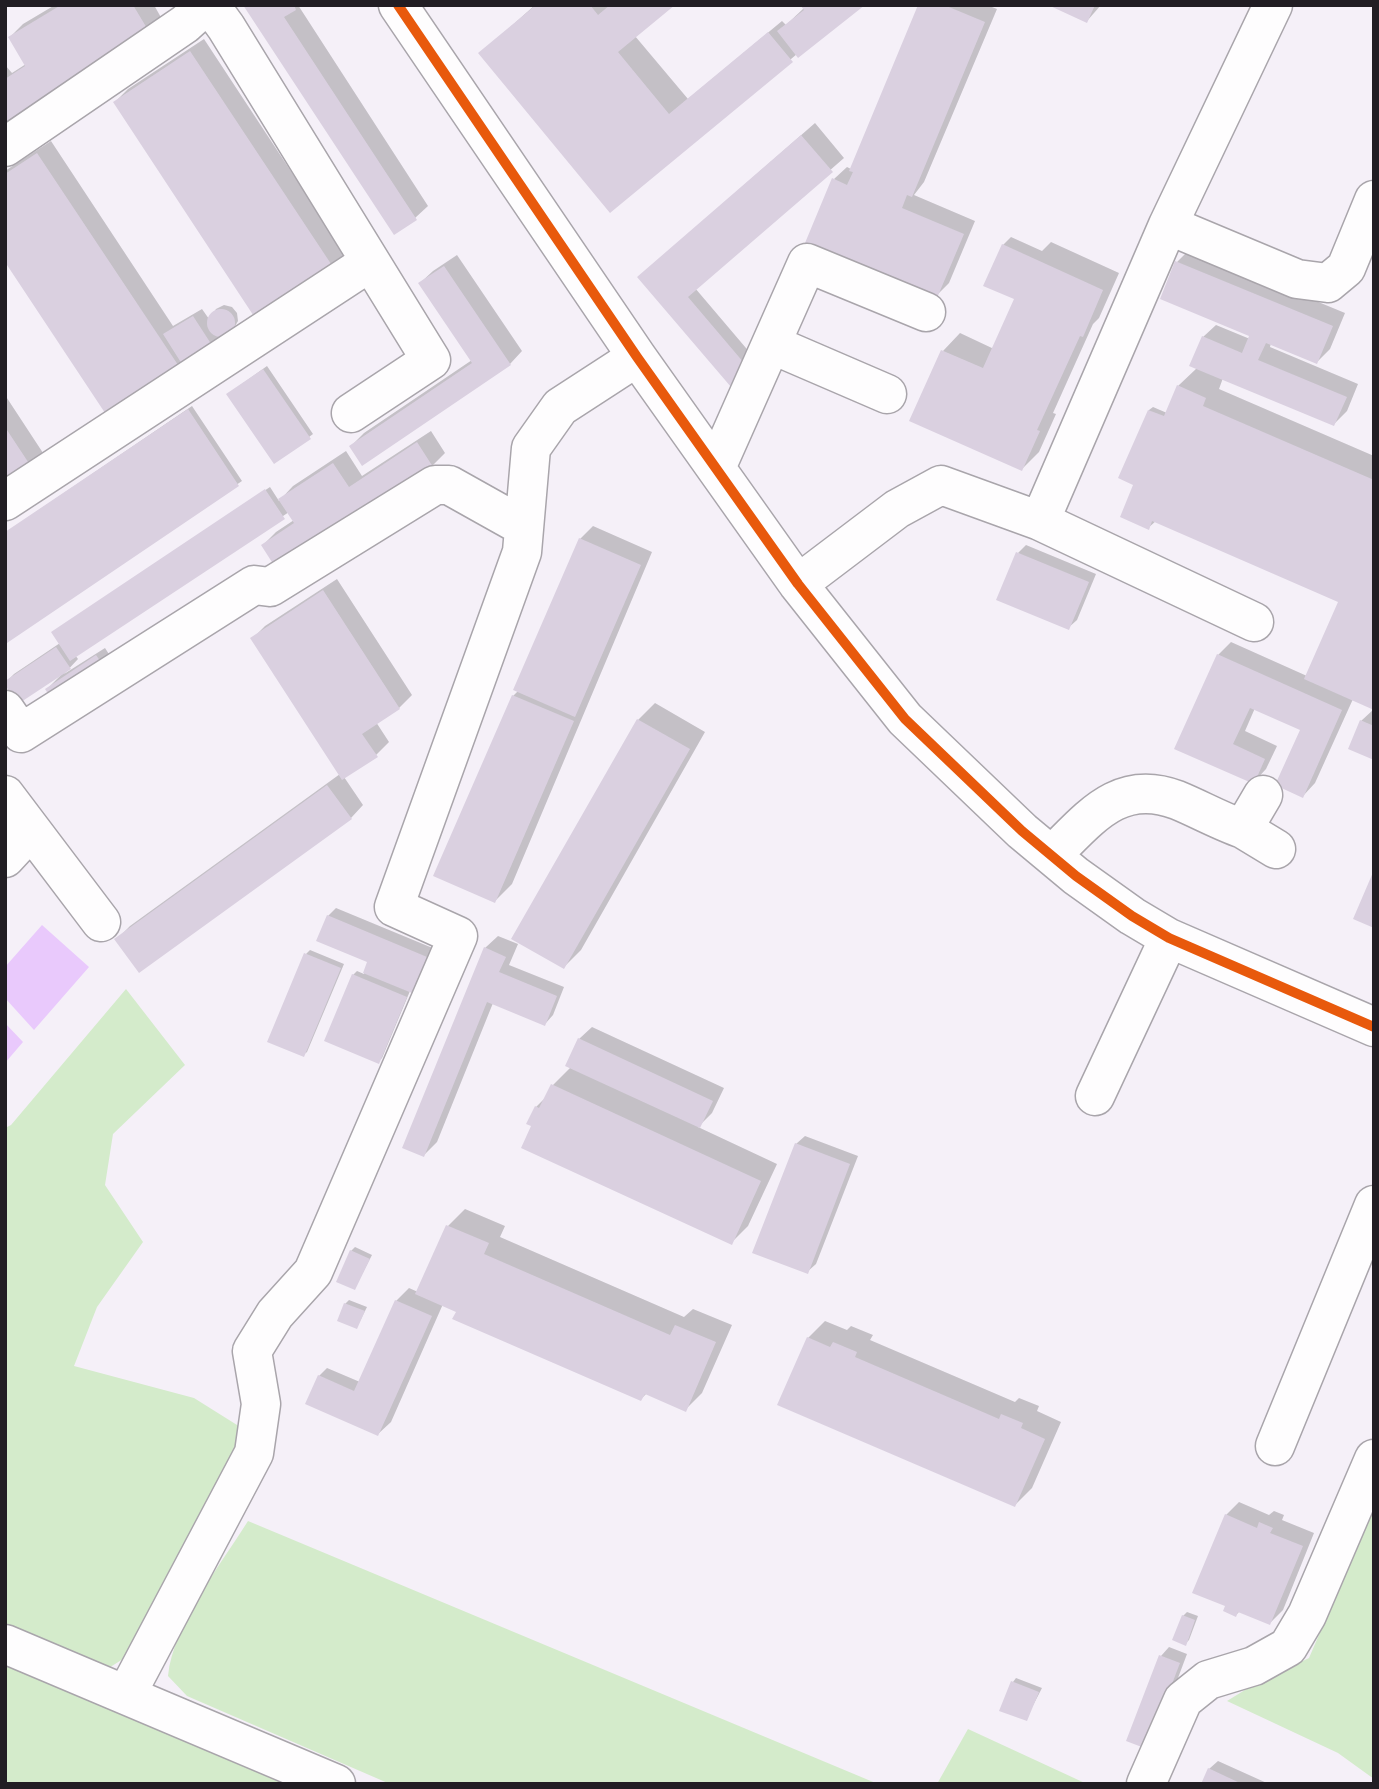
<!DOCTYPE html>
<style>
body{margin:0}
#map{position:relative;width:1379px;height:1789px;overflow:hidden;background:#f5f0f8;font-family:"Work Sans",sans-serif}
canvas{display:block}
.frame{position:absolute;inset:0;border:7px solid #211d23;pointer-events:none}
</style>
<div id="map">
<canvas width="1379" height="1789"></canvas>
<div class="frame"></div>
</div>
<script>
const ctx = document.querySelector('canvas').getContext('2d');
ctx.lineJoin = 'round';
function fillPath(path, color) {
  ctx.fillStyle = color;
  ctx.fill(path, 'evenodd');
}
function stroke(path, color, width, dash) {
  ctx.strokeStyle = color;
  ctx.lineWidth = width;
  ctx.lineCap = dash ? 'butt' : 'round';
  ctx.setLineDash(dash || []);
  ctx.stroke(path);
}
fillPath(new Path2D(`
 M126,989L185,1065L113,1134L105,1185L143,1242L97,1307L74,1366L194,1398L245,1430L134,1652L104,1671L5,1631V1128L11,1125Z
 M1374,1507V1779L1338,1753L1227,1701L1253,1685L1309,1658Z
 M248,1521L878,1784H390L187,1696L168,1676C173,1625 221,1564 248,1521Z
 M5,1661L294,1784H5Z
 M968,1729L1087,1784H937Z`), '#d4ebcb');
fillPath(new Path2D(`
 M42,925L89,967L34,1030L5,998V967Z
 M5,1023L23,1042L5,1063Z`), '#e9c9fc');
fillPath(new Path2D(`
 M55,5H154L163,21L5,122V65L12,73L26,64L10,37L23,24Z
 M246,5H298L428,206L415,218Z
 M535,5H672L635,36L688,99L782,21L786,25L804,8L862,5L797,54L610,211L480,54Z
 M920,5H987L997,9L924,182L914,195L975,221L949,283L936,296L834,179L847,167L851,169Z
 M1052,5H1101L1087,21Z
 M204,39L348,258L336,271L115,102L128,89Z
 M815,123L844,158L695,288L757,361L748,369L639,277Z
 M51,141L173,326L202,309L209,319L216,309L224,305L232,307L237,313L238,321L234,328L220,337L224,343L183,373L5,259V171Z
 M1011,237L1042,251L1051,242L1119,273L1099,318L1093,324L1053,413L1056,414L1039,452L1022,469L912,420L943,351L960,333L994,349L1019,292L1003,245Z
 M1190,249L1345,313L1330,349L1317,362L1271,343L1270,347L1358,384L1347,411L1334,424L1223,378L1219,389L1374,456V708L1353,699L1315,783L1303,796L1302,729L1255,708L1245,731L1277,746L1266,769L1254,782L1177,748L1218,655L1231,642L1307,676L1340,601L1156,521L1148,528L1139,477H1121L1149,410L1153,407L1167,413L1178,386L1197,368L1203,337L1216,325L1250,339L1252,335L1162,298L1177,262Z
 M457,255L522,351L510,364L351,446L364,433L472,360L420,283L433,271Z
 M267,366L313,434L309,437L232,391Z
 M5,395L45,456L5,487Z
 M192,406L242,481L8,640L5,533Z
 M431,431L445,453L432,466L263,545L276,532L294,520L289,512L75,655L78,659L64,674L105,648L114,662L47,689L61,675L6,682L14,674L60,643L57,629L270,487L279,501L293,486L346,451L362,476Z
 M593,526L652,552L512,884L495,901L513,696L518,691L580,539Z
 M1026,545L1096,574L1077,620L1068,628L1018,553Z
 M337,579L412,695L399,708L376,722L389,742L376,755L344,777L363,805L351,818L117,939L130,926L340,774L252,639L265,626Z
 M655,703L705,732L581,950L564,967L638,720Z
 M1374,709V758L1361,721Z
 M336,908L435,949L420,983L410,991L382,1058L378,1062L353,975L357,971L364,974L369,961L328,916Z
 M498,936L518,944L509,965L564,987L553,1015L545,1024L493,1003L437,1142L424,1155L485,948Z
 M310,950L344,964L307,1052L303,1055L306,954Z
 M592,1027L724,1088L712,1113L698,1127L777,1164L748,1226L731,1243L533,1125L536,1107L548,1095L553,1085L571,1067L579,1039Z
 M805,1136L858,1156L816,1264L807,1272L796,1144Z
 M465,1209L505,1226L500,1237L684,1317L693,1309L732,1325L702,1393L685,1410L647,1393L641,1399L443,1304L391,1422L378,1434L319,1376L327,1368L360,1382L396,1301L409,1288L418,1292L448,1226Z
 M355,1247L372,1255L355,1288L351,1251Z
 M349,1300L367,1307L357,1327L345,1304Z
 M825,1321L847,1330L851,1326L873,1335L870,1340L1015,1402L1019,1398L1039,1406L1037,1411L1061,1422L1032,1488L1015,1505L808,1338Z
 M1239,1502L1269,1515L1274,1511L1284,1515L1282,1520L1314,1533L1283,1610L1270,1623L1240,1611L1236,1615L1227,1605L1226,1515Z
 M1187,1612L1198,1616L1189,1640L1185,1644L1183,1616Z
 M1169,1647L1187,1654L1155,1739L1161,1656Z
 M1016,1678L1042,1688L1026,1719L1001,1710L1013,1682Z
 M1218,1761L1269,1784H1203L1209,1769Z`), '#0003');
fillPath(new Path2D(`
 M61,5H133L151,35L5,125V79L25,66L8,37Z
 M243,5H294L296,10L284,17L417,220L394,235Z
 M536,5H590L598,15L610,5H675L618,52L669,114L768,32L793,62L610,213L478,53Z
 M800,5H865L798,58L777,31L804,10Z
 M918,5H944L985,22L912,197L907,195L902,208L964,234L937,298L805,243L832,178L847,185L853,172L849,171Z
 M1048,5H1095L1087,23Z
 M190,51L337,273L259,324L113,102Z
 M801,135L833,172L688,297L750,370L731,387L637,277Z
 M37,153L184,374L111,422L5,262V174Z
 M1002,244L1103,290L1083,337L1080,336L1037,430L1040,431L1022,471L909,421L941,350L983,368L1014,299L983,286Z
 M1175,261L1333,326L1317,364L1266,343L1258,360L1347,397L1334,426L1189,366L1202,336L1242,353L1249,336L1160,299Z
 M444,266L511,365L362,466L349,446L472,363L418,283Z
 M207 323a14 14 0 1 1 28 0a14 14 0 1 1-28 0Z
 M193,316L217,353L187,372L163,334Z
 M263,369L311,439L274,464L226,394Z
 M1177,385L1206,398L1203,406L1374,480V710L1304,679L1338,602L1152,521L1149,530L1120,517L1133,485L1118,478L1148,410L1164,416Z
 M188,409L239,486L7,643L5,640V532Z
 M5,427L34,471L5,489Z
 M417,442L433,467L277,570L261,545L294,523L278,499L333,463L349,487Z
 M265,489L285,519L70,661L51,632Z
 M579,538L641,565L575,717L513,690Z
 M1016,552L1089,582L1069,630L996,600Z
 M323,590L400,709L362,734L378,757L342,780L250,638Z
 M56,647L71,669L18,704L5,685V681Z
 M1217,654L1342,710L1303,798L1275,785L1300,730L1250,708L1233,744L1265,759L1254,784L1174,749Z
 M96,655L107,671L56,706L45,689Z
 M512,695L574,721L495,903L433,876Z
 M637,719L690,749L564,969L511,939Z
 M1360,720L1374,726V760L1348,749Z
 M327,785L352,819L139,973L114,939Z
 M1374,870V928L1353,919Z
 M327,915L427,957L412,993L363,973L367,962L316,941Z
 M484,947L506,957L499,972L557,996L545,1026L487,1002L424,1157L402,1148Z
 M304,953L341,968L304,1057L267,1042Z
 M352,974L407,997L379,1064L324,1041Z
 M578,1038L713,1101L700,1128L565,1066Z
 M551,1084L761,1181L732,1245L521,1148L531,1126L526,1124L535,1106L539,1108Z
 M795,1143L850,1164L808,1274L752,1253Z
 M446,1225L489,1243L484,1254L670,1335L675,1325L716,1342L686,1412L645,1394L641,1401L452,1319L456,1312L415,1294Z
 M350,1250L370,1259L355,1290L336,1282Z
 M395,1300L432,1316L378,1436L305,1404L318,1375L354,1391Z
 M344,1303L365,1311L357,1329L337,1321Z
 M807,1337L830,1347L833,1342L857,1352L855,1357L999,1419L1001,1414L1023,1423L1021,1428L1045,1439L1015,1507L777,1405Z
 M1225,1514L1257,1528L1259,1522L1273,1528L1270,1533L1303,1546L1270,1625L1238,1612L1236,1617L1223,1611L1225,1606L1192,1593Z
 M1182,1615L1195,1620L1186,1646L1172,1640Z
 M1159,1655L1180,1663L1147,1749L1126,1741Z
 M1011,1681L1039,1692L1027,1721L999,1711Z
 M1208,1768L1242,1784H1201Z`), '#dad0e0');
const minor = new Path2D(`
 M210,5L226,27L431,360L351,413
 M398,5L637,357L798,584L905,719L1022,831L1076,876L1132,916L1169,938L1374,1027
 M5,147L185,24L206,5
 M1168,225L1297,279L1328,283L1346,268L1374,200
 M771,344L887,394
 M716,468L807,263L926,312
 M5,501L370,262
 M1040,521L1168,225L1273,5
 M798,584L897,509L941,485L1040,521L1254,622
 M5,710L21,733L254,585L270,587L435,485H449L524,527
 M5,795L101,922
 M1243,829L1276,849
 M1052,855C1090,818 1119,778 1177,800C1199,809 1220,821 1243,829L1263,795
 M5,858L31,830
 M1095,1096L1169,938
 M1275,1446L1374,1205
 M5,1644L336,1784
 M126,1695L254,1453L261,1404L252,1351L275,1314L313,1272L458,936L394,907L522,552L531,448L560,407L637,357
 M1146,1784L1183,1700L1208,1680L1254,1666L1288,1647L1307,1615L1374,1459`);
stroke(minor, '#a9a5ab', 41);
stroke(minor, '#fefdfe', 38);
stroke(new Path2D(`
 M398,5L637,357L798,584L905,719L1022,831L1076,876L1132,916L1169,938L1374,1027`), '#e8590c', 10);
</script>
